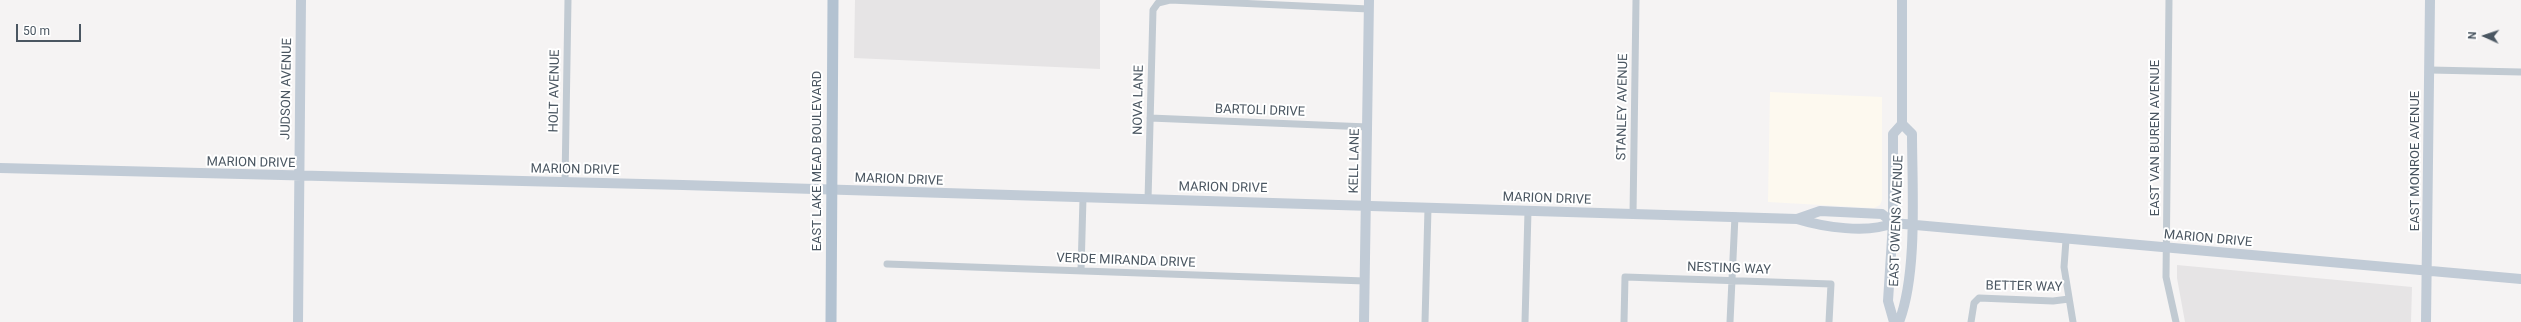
<!DOCTYPE html>
<style>
body{margin:0}
#map{position:relative;width:2521px;height:322px;overflow:hidden;background:#f5f3f3;font-family:Roboto,sans-serif}
canvas{display:block}
.north{position:absolute;left:2465px;top:16px;width:40px;height:40px;-webkit-text-stroke:3px #fff;paint-order:stroke;rotate:273deg;font-size:11px;font-weight:700;line-height:16px;text-align:center;color:#4a5661}
.north::after{content:'';display:block;margin:auto;width:14px;height:18px;background:#4a5661;clip-path:polygon(50% 0,100% 100%,50% 72%,0 100%)}
.scale{position:absolute;left:16px;top:24px;width:65px;height:18px;box-sizing:border-box;border:2px solid #4a5661;border-top:0;padding-left:5px;font-size:12px;line-height:14px;white-space:nowrap;color:#4a5661;-webkit-text-stroke:3px #fff;paint-order:stroke}
</style>
<div id="map">
<canvas width="2521" height="322"></canvas>
<div class="north">N</div>
<div class="scale">50 m</div>
</div>
<script>
const ctx = document.querySelector('canvas').getContext('2d');
ctx.lineJoin = 'round';
function fillPath(path, color) {
  ctx.fillStyle = color;
  ctx.fill(path, 'evenodd');
}
function stroke(path, color, width, dash) {
  ctx.strokeStyle = color;
  ctx.lineWidth = width;
  ctx.lineCap = dash ? 'butt' : 'round';
  ctx.setLineDash(dash || []);
  ctx.stroke(path);
}
function drawText(font, color, halo, rows, align = 'center') {
  ctx.font = font + ' Roboto,sans-serif';
  ctx.lineWidth = 4;
  ctx.setLineDash([]);
  ctx.textBaseline = 'middle';
  ctx.strokeStyle = halo;
  ctx.fillStyle = color;
  for (const [text, x, y, turn = 0] of rows) {
    ctx.save();
    ctx.translate(x, y);
    ctx.rotate((+turn || 0) * Math.PI / 180);
    ctx.textAlign = isNaN(turn) ? turn : align;
    if (halo) ctx.strokeText(text, 0, 0);
    ctx.fillText(text, 0, 0);
    ctx.restore();
  }
}
fillPath(new Path2D(`
 M1770,92L1882,97V200L1880,205L1874,208L1768,202Z`), '#fdf9ef');
fillPath(new Path2D(`
 M855,0H1100V69L854,58Z
 M2177,265L2412,287L2411,322H2185L2177,278Z`), '#e6e4e5');
stroke(new Path2D(`
 M2169,0L2166,277L2176,322
 M2430,70L2521,72
 M1150,118L1368,127
 M565,182L568,0
 M1148,200L1153,10L1158,3L1170,0L1369,9
 M1633,215L1636,0
 M2066,240L2064,267L2073,322
 M887,264L1365,281
 M1081,271L1083,198
 M1425,322L1428,208
 M1525,322L1528,211
 M1624,322L1625,277L1831,284L1829,322
 M1730,322L1735,216
 M1971,322L1974,303L1979,298L2053,301L2069,299`), '#c1cad2', 7);
stroke(new Path2D(`
 M0,168L683,185L1797,219C1823,227 1868,234 1893,223L2521,279
 M1797,219L1820,211L1882,214L1893,223
 M298,322L301,0
 M1364,322L1369,0
 M1894,322L1888,301L1893,223V134L1902,124V0
 M1899,322C1918,273 1912,187 1912,134L1902,124
 M2426,322L2430,0`), '#c1cbd6', 10);
stroke(new Path2D(`
 M831,322L833,0`), '#b3c2d1', 11);
drawText('13px', '#4a5661', '#fff', [
 ["JUDSON AVENUE",287,89,-89],
 ["HOLT AVENUE",555,91,-89],
 ["NOVA LANE",1139,100,-89],
 ["STANLEY AVENUE",1623,107,-89],
 ["BARTOLI DRIVE",1260,111,2],
 ["EAST VAN BUREN AVENUE",2156,138,-90],
 ["EAST LAKE MEAD BOULEVARD",818,161,-90],
 ["KELL LANE",1355,161,-89],
 ["EAST MONROE AVENUE",2416,161,-90],
 ["MARION DRIVE",251,163,1],
 ["MARION DRIVE",575,170,1],
 ["MARION DRIVE",899,180,2],
 ["MARION DRIVE",1223,188,1],
 ["MARION DRIVE",1547,199,2],
 ["EAST OWENS AVENUE",1897,221,-88],
 ["MARION DRIVE",2208,239,5],
 ["VERDE MIRANDA DRIVE",1126,261,2],
 ["NESTING WAY",1729,269,2],
 ["BETTER WAY",2024,287,1]
]);
</script>
